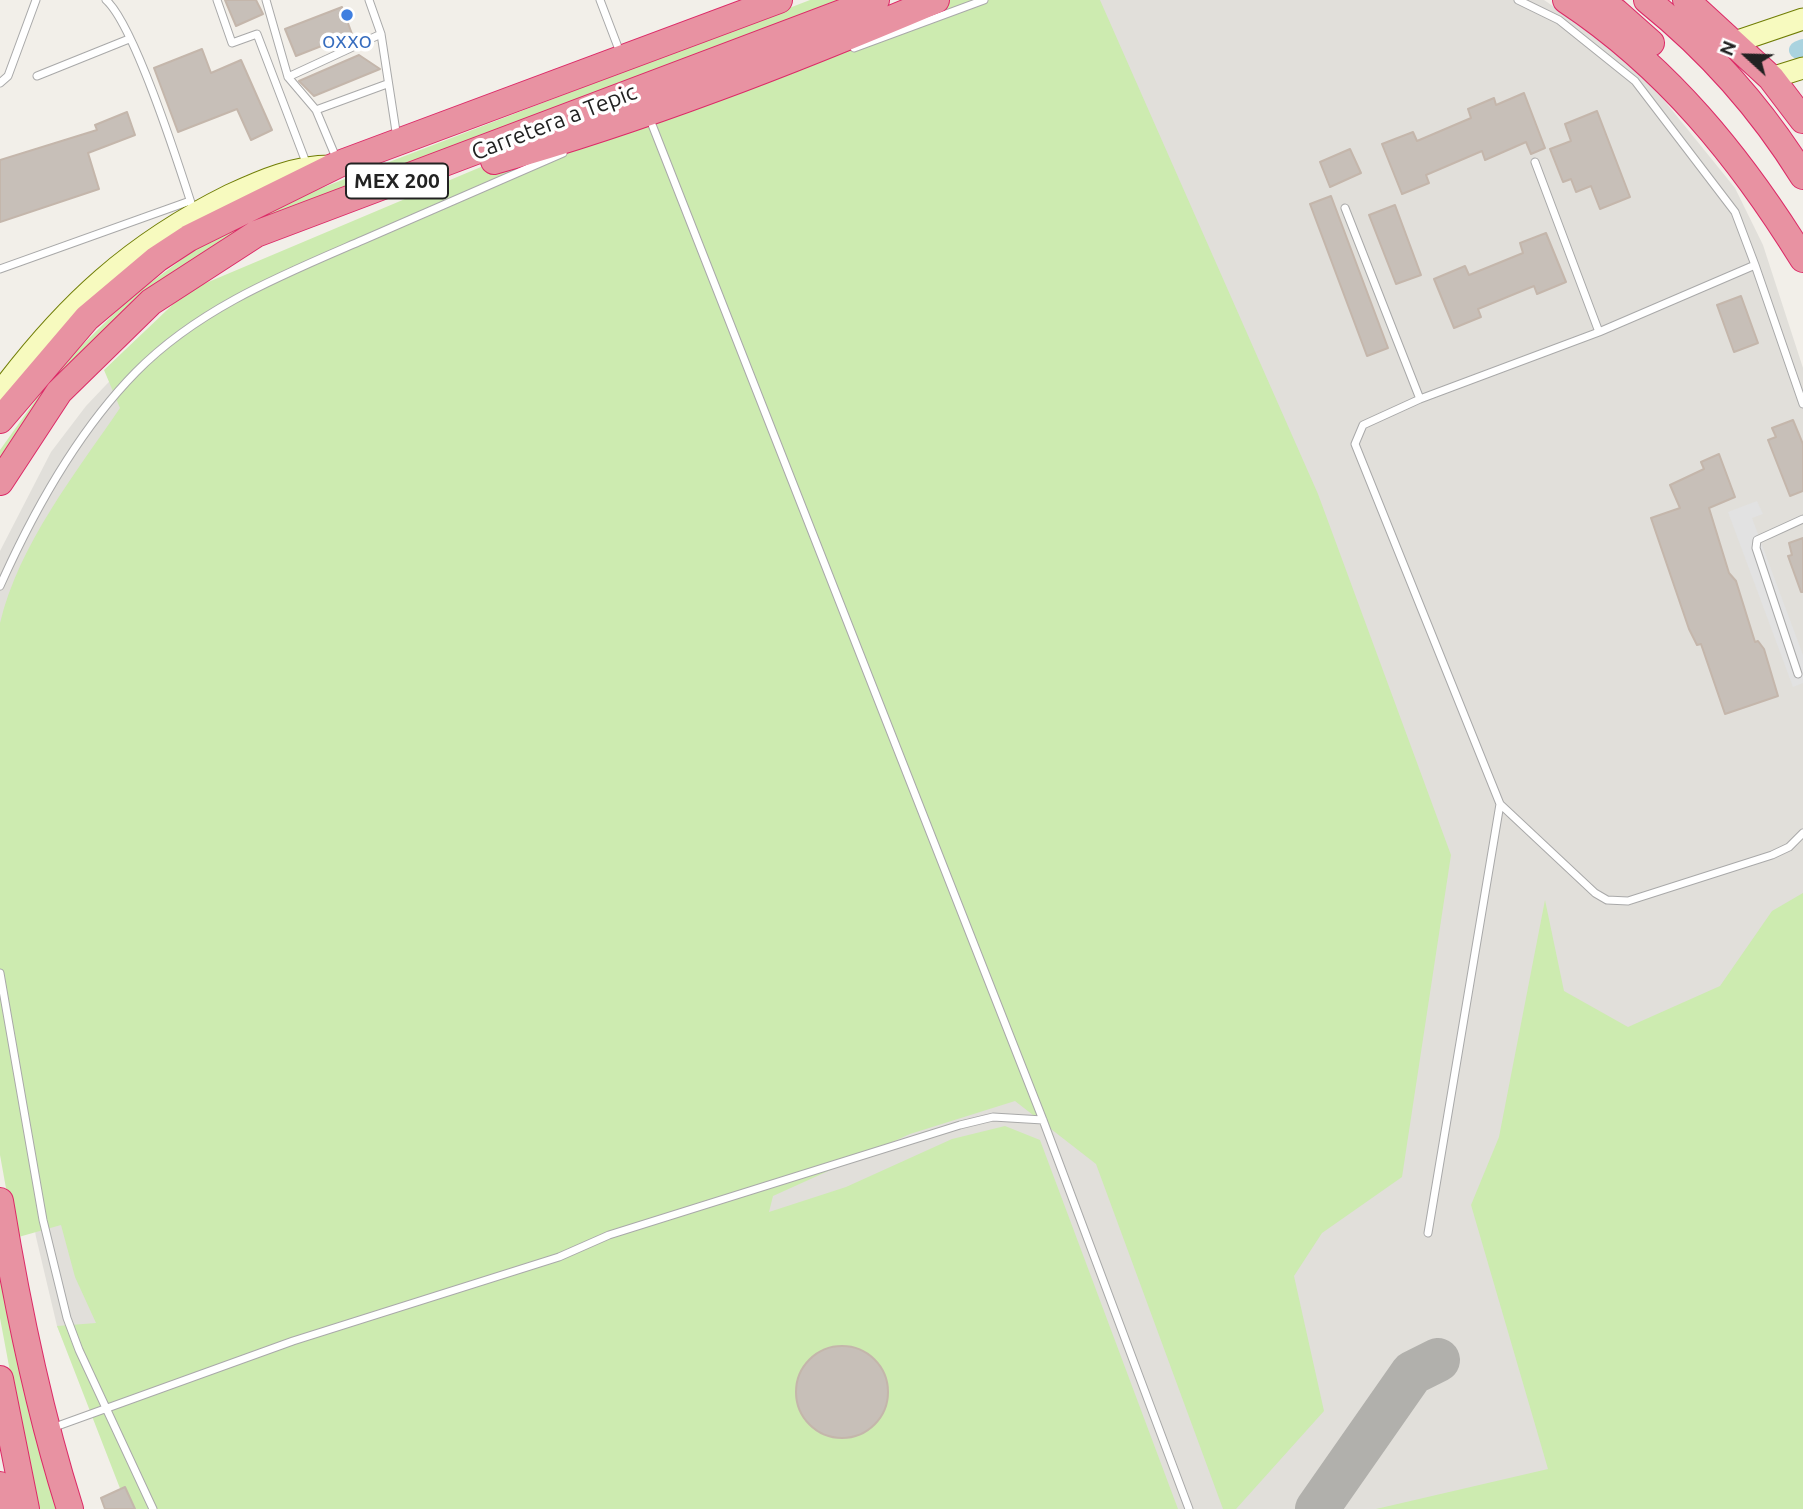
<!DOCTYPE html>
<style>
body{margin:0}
#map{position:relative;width:1803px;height:1509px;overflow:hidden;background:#f2efe9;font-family:Ubuntu,sans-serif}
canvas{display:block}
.north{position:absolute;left:1712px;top:21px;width:70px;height:70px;-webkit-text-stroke:5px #fff;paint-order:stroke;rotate:292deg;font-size:19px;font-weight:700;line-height:28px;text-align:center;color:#222}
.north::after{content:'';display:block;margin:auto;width:24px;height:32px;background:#222;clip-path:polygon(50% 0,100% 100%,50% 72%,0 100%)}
</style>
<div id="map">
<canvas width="1803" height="1509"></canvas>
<div class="north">N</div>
</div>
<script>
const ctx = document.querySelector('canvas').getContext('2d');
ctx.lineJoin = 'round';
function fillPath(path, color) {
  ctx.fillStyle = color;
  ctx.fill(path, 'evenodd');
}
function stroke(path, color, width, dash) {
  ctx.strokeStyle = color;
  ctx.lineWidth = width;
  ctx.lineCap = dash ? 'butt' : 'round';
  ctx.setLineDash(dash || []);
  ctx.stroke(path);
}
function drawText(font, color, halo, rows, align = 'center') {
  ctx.font = font + ' Ubuntu,sans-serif';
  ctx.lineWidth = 7;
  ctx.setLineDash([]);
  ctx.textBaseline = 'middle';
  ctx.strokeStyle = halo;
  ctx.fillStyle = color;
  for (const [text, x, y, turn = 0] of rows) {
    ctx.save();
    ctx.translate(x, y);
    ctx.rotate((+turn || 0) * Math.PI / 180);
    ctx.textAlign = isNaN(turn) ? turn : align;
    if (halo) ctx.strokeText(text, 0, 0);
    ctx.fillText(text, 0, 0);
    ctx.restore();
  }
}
fillPath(new Path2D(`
 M960,0H1544L1603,40L1659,94L1735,188L1763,245L1803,368V1509H135L57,1326L36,1237L0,1031V551L51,452L86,406L124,366Z`), '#e1dfda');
fillPath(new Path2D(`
 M810,0H847L161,288L0,474V450L57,370L130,298L200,246L306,194Z
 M916,0H1100L1318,494L1451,855L1402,1177L1322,1233L1294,1276L1324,1411L1236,1509H1223L1096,1164L1015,1101L910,1134L773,1196L769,1212L846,1187L952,1139L1005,1126L1040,1140L1178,1509H128L57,1326L96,1323L75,1277L61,1225L15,1238L0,1155V623C19,544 75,474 120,408L104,370L187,291L514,153Z
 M1803,893V1509H1376L1548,1469L1471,1205L1499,1137L1545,900L1564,991L1628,1027L1720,986L1772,911Z
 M0,1245L59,1509H30L17,1409L0,1318Z`), '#cdebb0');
fillPath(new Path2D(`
 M1757,501L1763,514L1752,518L1803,655V683L1793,687L1728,512Z`), '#e2e2e2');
stroke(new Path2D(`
 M1798,50L1803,48`), '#aad3df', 18);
stroke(new Path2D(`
 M1317,1509L1412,1373L1438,1360`), '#b1b0ac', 44);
const building = new Path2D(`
 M225,0H256L263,14L236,26Z
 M342,7L352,34L296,56L285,29Z
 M202,49L211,73L241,60L272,130L251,140L237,109L178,132L154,68Z
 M359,55L380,69L314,96L299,81Z
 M1524,93L1545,148L1531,154L1526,142L1485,160L1482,151L1426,175L1429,183L1402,194L1382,144L1413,132L1417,141L1471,118L1468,109L1494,98L1496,105Z
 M1597,111L1630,197L1600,209L1591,186L1576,192L1571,179L1563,182L1550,149L1571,141L1565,124Z
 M127,112L135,135L88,153L99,189L0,222V160L97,130L95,125Z
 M1350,149L1361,173L1330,187L1320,162Z
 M1331,196L1388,348L1367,356L1310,204Z
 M1395,205L1421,275L1396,284L1369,215Z
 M1546,233L1566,282L1537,294L1534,286L1478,309L1481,317L1454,328L1434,279L1465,266L1469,275L1523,253L1520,243Z
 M1741,296L1758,343L1734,352L1717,305Z
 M1793,420L1803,444V491L1790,496L1768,440L1776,437L1772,428Z
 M1719,454L1735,497L1709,508L1729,573L1736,581L1755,642L1758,641L1764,649L1778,696L1725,714L1701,644L1697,645L1689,629L1651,518L1680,508L1670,485L1704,469L1701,462Z
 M1803,538V592H1801L1788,556L1792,555L1789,543Z
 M796 1392a46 46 0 1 1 92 0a46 46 0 1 1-92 0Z
 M125,1487L135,1509H105L101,1498Z`);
fillPath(building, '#c7bfb8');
stroke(building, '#c4b6ab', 2);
const lane = new Path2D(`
 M106,0C135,26 180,169 194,212
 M217,0L232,43L257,34L307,165
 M266,0L288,77L316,110L337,160
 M369,0L381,34L397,138
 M600,0L621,55
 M1518,0L1559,20L1635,81L1735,212L1755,265
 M854,48L984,0
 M37,76L129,39
 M288,77L381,34
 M0,83L8,76L36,0
 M316,110L387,84
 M651,122L1043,1120L1189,1509
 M1535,162L1599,332
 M1345,208L1420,399
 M0,269L190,201
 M1803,404L1755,265L1599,332L1420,399L1363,425L1355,444L1500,804L1595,893L1607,900L1628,901L1772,855L1789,847L1803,833
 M0,586C34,510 77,432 136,372C199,308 282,275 363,240C430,211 496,182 563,153
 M1798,674L1756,548L1757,540L1803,519
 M0,973L43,1220L67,1318L79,1350L153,1509
 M1428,1233L1500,804
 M52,1428L293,1341L559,1257L609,1235L960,1125L993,1117L1043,1120`);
const secondary = new Path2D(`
 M1735,42L1803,19
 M1771,78L1803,68
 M0,392C66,304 131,244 230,195C262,180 295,166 331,166`);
const highway = new Path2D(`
 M1566,0C1667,67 1740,157 1803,259
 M1598,0L1616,12L1651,43
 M1647,0C1709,50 1761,108 1803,176
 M1686,0L1771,78L1803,120
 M494,161C644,119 792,61 936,0
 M0,420L87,318L157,259L189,238L339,164L779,0
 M0,482L59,392L151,302L256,234L876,0
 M0,1201C17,1305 38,1408 70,1509
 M0,1379L26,1509
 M0,1485L4,1509`);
stroke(lane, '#a9a9a9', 9);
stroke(secondary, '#707d05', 23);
stroke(highway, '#dc2a67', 28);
stroke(lane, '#fff', 7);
stroke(secondary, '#f7fabf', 21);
stroke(highway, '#e892a2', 26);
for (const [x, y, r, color] of [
 [347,15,7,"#3f7fe0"]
]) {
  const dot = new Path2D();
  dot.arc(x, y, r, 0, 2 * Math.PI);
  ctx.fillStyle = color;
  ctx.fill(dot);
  stroke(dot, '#fff', 2.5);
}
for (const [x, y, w] of [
 [397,181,102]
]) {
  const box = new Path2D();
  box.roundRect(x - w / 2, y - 17.5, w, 35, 5);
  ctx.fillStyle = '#fff';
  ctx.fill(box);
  stroke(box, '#222', 2);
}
drawText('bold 21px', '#222', null, [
 ["MEX 200",397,181]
]);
drawText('23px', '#366cbe', '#fff', [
 ["oxxo",347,40]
]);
drawText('23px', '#222', '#fff', [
 ["Carretera a Tepic",554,122,-21]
]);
</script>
